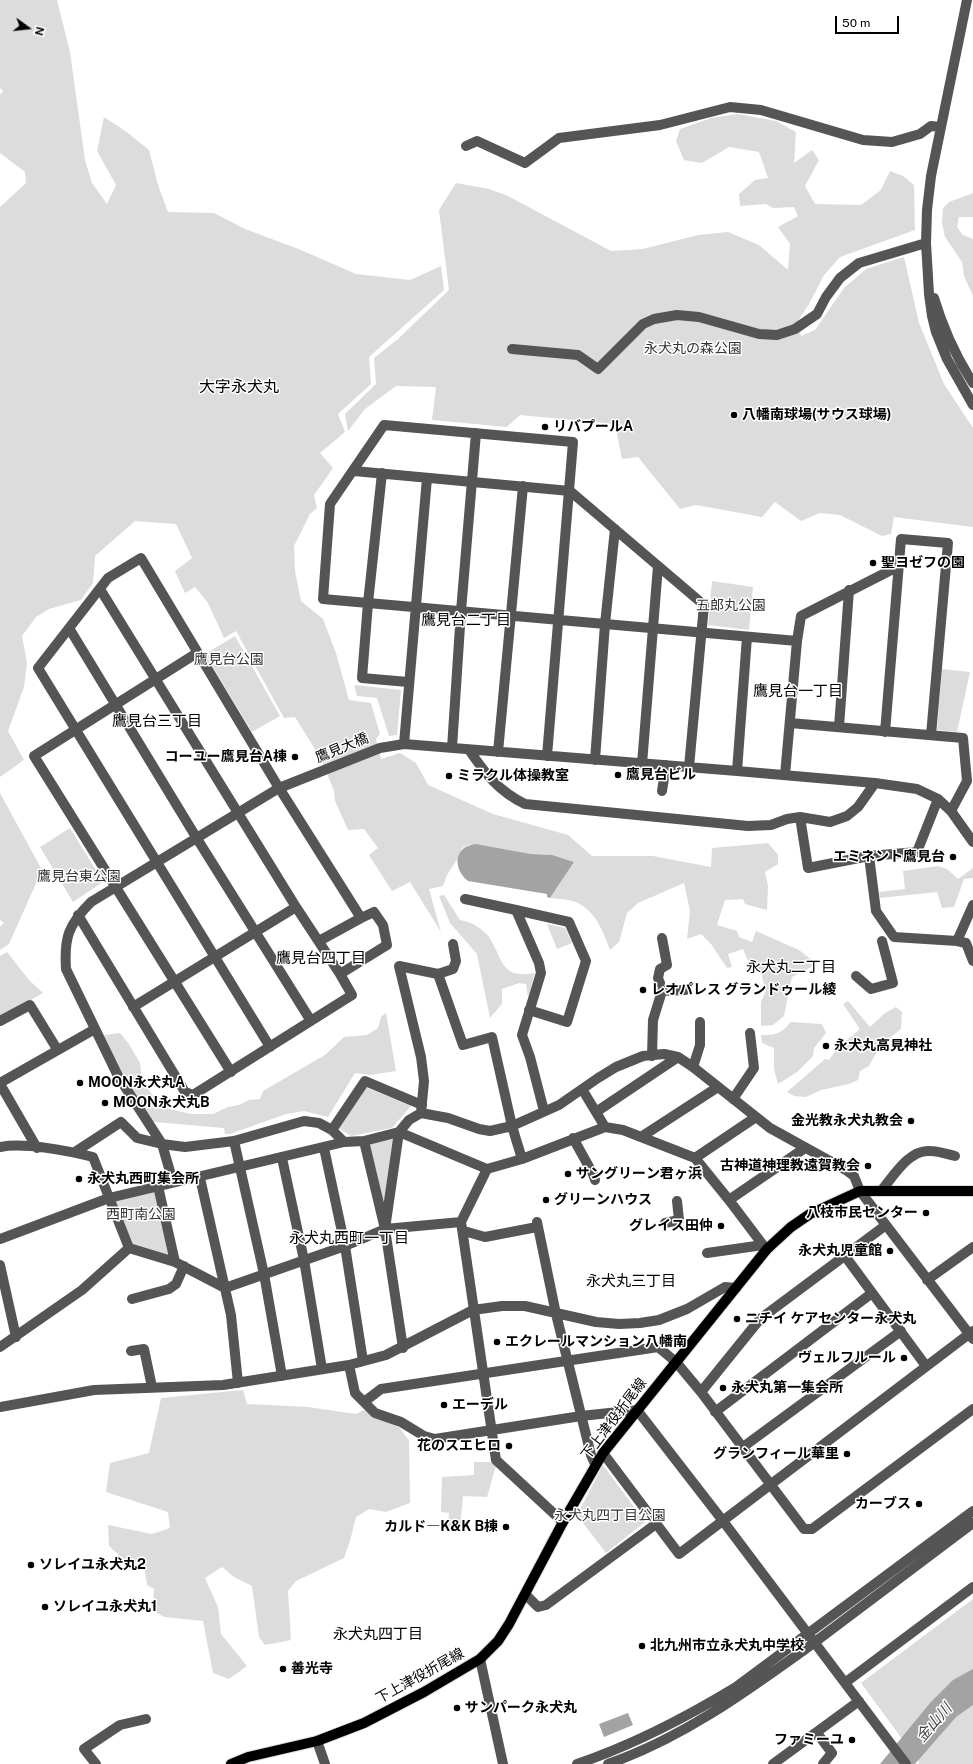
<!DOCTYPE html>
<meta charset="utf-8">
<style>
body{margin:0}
#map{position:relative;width:973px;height:1764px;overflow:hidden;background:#fff;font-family:"Public Sans",sans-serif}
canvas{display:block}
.north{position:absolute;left:8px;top:8px;width:40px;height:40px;-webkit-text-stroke:3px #fff;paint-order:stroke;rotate:105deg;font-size:11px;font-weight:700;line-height:16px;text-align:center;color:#000}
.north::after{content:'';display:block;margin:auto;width:14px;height:18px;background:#000;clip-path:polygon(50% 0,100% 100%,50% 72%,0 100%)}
.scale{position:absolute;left:835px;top:16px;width:64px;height:18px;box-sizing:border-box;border:2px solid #000;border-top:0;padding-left:5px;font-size:12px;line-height:14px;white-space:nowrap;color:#000;-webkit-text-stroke:3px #fff;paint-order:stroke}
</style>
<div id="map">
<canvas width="973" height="1764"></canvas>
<div class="north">N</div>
<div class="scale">50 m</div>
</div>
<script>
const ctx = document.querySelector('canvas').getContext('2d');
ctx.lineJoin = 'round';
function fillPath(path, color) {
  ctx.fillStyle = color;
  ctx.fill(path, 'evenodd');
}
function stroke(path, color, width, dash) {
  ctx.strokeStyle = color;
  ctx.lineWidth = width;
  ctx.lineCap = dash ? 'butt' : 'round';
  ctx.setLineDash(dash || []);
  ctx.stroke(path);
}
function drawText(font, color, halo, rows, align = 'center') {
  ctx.font = font + ' "Public Sans","Noto Sans JP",sans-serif';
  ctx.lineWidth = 3;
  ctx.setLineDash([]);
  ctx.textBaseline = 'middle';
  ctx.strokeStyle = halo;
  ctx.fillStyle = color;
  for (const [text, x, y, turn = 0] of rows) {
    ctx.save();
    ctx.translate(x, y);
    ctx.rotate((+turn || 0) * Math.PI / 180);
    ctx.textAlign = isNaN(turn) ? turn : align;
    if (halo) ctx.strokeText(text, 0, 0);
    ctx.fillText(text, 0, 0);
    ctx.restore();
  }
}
fillPath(new Path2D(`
 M0,0H57L70,52L85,160L92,183L107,204L116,185L97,151L104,117L128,133L149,150L158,185L168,212L214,213L245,229L301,250L356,274L410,280L441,266L444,290L369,357L371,384L338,414L345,432L320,453L333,468L314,495L317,508L310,514L294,546L295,571L301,601L323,619L336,653L349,700L371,703L380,734L376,739L381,759L400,753L416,763L428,785L493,814L568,835L592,856H653L711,867L712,848L768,843L778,855V864L765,872L768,886L767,910L745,904L743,899L725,900L717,925L737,931L739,937L752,942L756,931L799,950L817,964L792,977L784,1016L773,1025L761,1026V1002L766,991L760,970L752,971L743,949L728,954L732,967L727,968L711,944L701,934L687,939L690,911L684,883L638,903L627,913L619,942L610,950C603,932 597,913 578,903C571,899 559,899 550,898L574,862L550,855L531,854L476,844L468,845L462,848L458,858L447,875L443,886L429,889L441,932L410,882L392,891L369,855L378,848L364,829L348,830L335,801L334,791L321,759L295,717L284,718L236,631L224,638L208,603L195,587L185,593L175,571L192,558L176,524L135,521L95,556L93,583L81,600L49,609L36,617L22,636L27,663L24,687L8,731L24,760L0,777V207L26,183L25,172L0,153V95L3,91L0,88Z
 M738,114L776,121L796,132L794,163L812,150L819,160L805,186L815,204L861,205L881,190L890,171L903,176L914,185L915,230L840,257L824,275L809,304L798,321L801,336L815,330L844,288L866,269L904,257L919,323L944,384L973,428V527L894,517L891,534L882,536L840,515L820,513L801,521L775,502L762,517L696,505L680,509L638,457L622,459L615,424L520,415L507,427L432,420L436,387L396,386L365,409L348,431L345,414L376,384L374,358L398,339L449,290L439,210L456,183L489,189L508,196L611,251L643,249L698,235L728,232L759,245L788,270L790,244L778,227L798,216L794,207L773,208L766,204L740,206L739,194L755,180L768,178L759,152L729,147L702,163L684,160L676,141L680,129L711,118Z
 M973,193V217H959L957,227L963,235L973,239V296L964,276L962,262L945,237L942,223L943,208L949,202Z
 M712,581L753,587L749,630L708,625Z
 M235,636L280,716L252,732L205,654Z
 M942,669L970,672L957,732L937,730Z
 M354,685L401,690L397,735L389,736L377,698L357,696Z
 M0,793L42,870L9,944L0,950V927L4,923L0,920Z
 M70,828L103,882L73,902L40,847Z
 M938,866L947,869L958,879L973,868V878L964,879L954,907L942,908L937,892L880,898L879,892L905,889L903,871Z
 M444,895L460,920C471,922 481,927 489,937C503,958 500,980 535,973L528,997L526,984L519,983L502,989V1004L490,1018L477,954L450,923L439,896Z
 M547,924L565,928L572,943L557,949Z
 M7,952L29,980L43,993L0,1017V956Z
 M848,1001L870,1027L885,1013L896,1007L902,1012L901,1029L880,1046L869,1066L860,1071L858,1080L849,1084L821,1090L806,1097L794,1096L787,1092L825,1059L829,1060L836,1050L860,1029L843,1004Z
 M386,1013L396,1071L371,1075L355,1073L328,1117L304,1111L286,1114L230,1134H225L224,1128L154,1122C134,1096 116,1067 104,1035L120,1033L129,1044L140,1063L142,1080L156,1100L165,1108L191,1114H213L228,1107L239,1105L249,1100L260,1099L263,1091L325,1055L344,1037L367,1035L378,1028L381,1017Z
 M791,1022L822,1024L826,1033L814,1048L813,1056L797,1072L778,1084L774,1069V1048L762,1043L761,1035C777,1035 780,1034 791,1022Z
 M365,1087L411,1106L392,1128L351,1136L338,1128Z
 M395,1137L384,1210L369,1143Z
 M156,1191L170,1258L132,1247L115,1201Z
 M243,1390L247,1404L308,1407L356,1414L364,1410L400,1428L409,1441L410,1503L386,1512L369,1509L356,1517L350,1541L344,1558L296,1581L288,1591L291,1640L265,1645L259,1637L252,1586L234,1577L222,1567L205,1578L218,1607L221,1634L247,1666L229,1679L213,1673L203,1621L164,1617L153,1611L154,1589L147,1585L144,1565L123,1559L109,1546L108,1525L152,1534L170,1528L168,1512L106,1492L110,1463L149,1453L161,1398Z
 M474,1462H491L496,1466L487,1497L463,1496L460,1526H448L449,1513L441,1512L442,1477L474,1475Z
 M603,1465L645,1522L606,1553L577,1515Z
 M973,1599V1764H918L919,1762L861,1683Z`), '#dcdcdc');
fillPath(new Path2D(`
 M476,844L531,854L552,855L574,862L550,898L547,897V894L468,881C452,868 454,846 476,844Z
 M973,1669V1705L956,1717L915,1764H880L930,1703L953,1680Z
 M628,1713L633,1725L604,1737L599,1724Z`), '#a3a3a3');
const major = new Path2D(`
 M231,1764L248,1757L317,1741L364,1723L424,1692L480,1659L498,1641L509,1624L563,1522L603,1453L767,1249L791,1227L810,1214L860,1191H973`);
stroke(major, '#dbdbdb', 12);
stroke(new Path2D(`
 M967,0L931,176L927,210L926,243L929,294L932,316L936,332L947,359L973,405
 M466,146L477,141L525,163L559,138L660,125L730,107L761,110L863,140L892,142L920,134L931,126L940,127
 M934,298C943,328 956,357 973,383
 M512,349L578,355L598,369L643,324L654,319L677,315L699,317L759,334L777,335L795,329L817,314L826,297L840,278L859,263L926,243
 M354,471L570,491L704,605L689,767
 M382,473L368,603L362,678L408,682
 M69,628L196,837L311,1021
 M197,653L34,756L231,1072
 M790,723L963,738L967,781L951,811
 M839,727L849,590
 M885,732L901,539L948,543L931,735
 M404,744L427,478
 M452,748L461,611L476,433
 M469,750C485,773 498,791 525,804L748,826L771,825L787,819L800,817L830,822L847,816L858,807L875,783
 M498,752L523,486
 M547,756L573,442L384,425L330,504L323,599C481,613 639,627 797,641
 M595,760L605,624L615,529
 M642,764L658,566
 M737,771L747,637
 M785,775L797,641L801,616L899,566
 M662,791L666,765
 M800,817L808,868L869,856L917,852L938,799
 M869,856L876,911L894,937L957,941L973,905
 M465,899L516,910L539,963L541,973L522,1035L530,1057L544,1111
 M516,910L569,922L586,961L567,1022L529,1010
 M78,915L185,1092L193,1095L352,995L340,974L296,907L100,589
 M957,941L966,943L973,961
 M340,974L387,945L383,925L374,912L361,918
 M438,974L453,969L456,961L453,944
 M856,976L871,989L893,983L882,941
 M660,983L658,978L660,969L667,965L662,938
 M133,1007L296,907
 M0,1021L30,1005L57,1049
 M270,1047L38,668L108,578L141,558L276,783L361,918L319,941
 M652,1056L653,1020L662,991L685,990
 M693,1067L700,1045V1022
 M0,1083L95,1029
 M0,1084L37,1148
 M582,1089L605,1127
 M733,1099L754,1068L750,1033
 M596,1112L678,1057
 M421,1113L424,1081L421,1057L399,966L438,974L463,1045L492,1037L512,1126L522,1159
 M332,1130L365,1081L422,1105
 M641,1137L718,1087
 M573,1138L593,1174L595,1180
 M234,1141L264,1274L282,1376
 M364,1141L385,1229L403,1348
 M0,1147C24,1142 69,1151 93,1157L129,1248
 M324,1148L345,1246L363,1361
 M75,1152L121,1122L137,1138L162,1144L185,1147L234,1141L304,1121L319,1123L332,1130L344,1142
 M282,1158L304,1260L322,1369
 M695,1158L756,1117
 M487,1169L461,1222L496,1460L563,1522
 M200,1178L231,1315L238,1383
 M173,1182L162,1144L118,1076L66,969C64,938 68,925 91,902L279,788L380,748L404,744L737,771L875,783L917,789L938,799L951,811L973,842
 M158,1186L175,1262
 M881,1191C893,1177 909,1149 930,1151C938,1151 947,1154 955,1156
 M729,1200L805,1148
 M537,1222L556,1314L591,1455L595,1464
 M665,1223L679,1220L677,1201
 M385,1229L399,1132L409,1120L421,1113L448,1118L479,1129L490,1131L512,1126L559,1105L598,1078L616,1067L643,1056L664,1054L678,1057L693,1067L770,1128L846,1170L854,1176L860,1191L973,1339
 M464,1231L485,1237L537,1227
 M0,1239L109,1198L344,1142L364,1141L399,1132L487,1169L522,1159L605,1127L623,1130L695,1158L729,1200L763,1245L767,1249
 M129,1248L175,1262L225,1288L345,1246L385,1229L461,1222
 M707,1253L763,1245
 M845,1256L926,1366
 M0,1265L16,1337
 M927,1280L973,1247
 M132,1299L169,1289L176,1284L184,1266
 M0,1347L82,1290L129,1248
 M131,1351L144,1349L152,1387
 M349,1365L355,1393L375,1413L401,1422L424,1436L435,1439L581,1416L637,1410L723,1521L906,1764
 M701,1392L760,1319L886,1225
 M364,1402L381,1389L658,1347L676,1362L701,1392L804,1529H812L973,1409
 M0,1407L94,1390L223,1385L349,1365L386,1355L473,1310L502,1306H525L596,1322L619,1324L640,1323L659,1320L687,1309L725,1287L736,1288
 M715,1412L872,1293
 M743,1447L901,1331
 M603,1453L679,1554L973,1331
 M526,1595L538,1607L546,1605L656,1524
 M480,1659L503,1764
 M846,1682L973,1587
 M817,1733L832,1753L823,1764
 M317,1741L325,1764
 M96,1764L84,1749L120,1725L146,1719
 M577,1764C633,1745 685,1718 736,1687L973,1511
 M608,1764C683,1738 747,1691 811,1645C865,1604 919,1564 973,1523
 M773,1764L859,1701`), '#555', 10);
stroke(major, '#000', 10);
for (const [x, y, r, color] of [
 [734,415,4,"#000"],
 [545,427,4,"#000"],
 [873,563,4,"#000"],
 [295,757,4,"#000"],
 [618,775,4,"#000"],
 [449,776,4,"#000"],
 [953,857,4,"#000"],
 [643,990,4,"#000"],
 [826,1046,4,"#000"],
 [80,1083,4,"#000"],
 [105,1103,4,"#000"],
 [911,1121,4,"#000"],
 [868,1166,4,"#000"],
 [568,1174,4,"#000"],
 [79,1179,4,"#000"],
 [546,1200,4,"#000"],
 [926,1213,4,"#000"],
 [721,1226,4,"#000"],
 [890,1251,4,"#000"],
 [737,1319,4,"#000"],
 [497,1342,4,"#000"],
 [904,1358,4,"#000"],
 [723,1388,4,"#000"],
 [444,1405,4,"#000"],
 [509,1446,4,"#000"],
 [847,1454,4,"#000"],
 [919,1504,4,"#000"],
 [506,1527,4,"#000"],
 [31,1565,4,"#000"],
 [45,1607,4,"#000"],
 [642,1646,4,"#000"],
 [283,1669,4,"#000"],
 [457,1708,4,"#000"],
 [852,1740,4,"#000"]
]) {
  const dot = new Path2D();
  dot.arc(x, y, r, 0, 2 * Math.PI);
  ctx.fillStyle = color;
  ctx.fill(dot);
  stroke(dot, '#fff', 1.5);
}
drawText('14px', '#333', '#fff', [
 ["永犬丸の森公園",693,349],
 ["五郎丸公園",731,606],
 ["鷹見台公園",229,660],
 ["鷹見台東公園",79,877],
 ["西町南公園",141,1215],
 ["永犬丸四丁目公園",610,1516]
]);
drawText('bold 14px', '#000', '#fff', [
 ["八幡南球場(サウス球場)",742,415],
 ["リバプールA",553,427],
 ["聖ヨゼフの園",881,563],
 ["コーユー鷹見台A棟",287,757,"right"],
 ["鷹見台ビル",626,775],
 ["ミラクル体操教室",457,776],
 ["エミネント鷹見台",945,857,"right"],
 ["レオパレス グランドゥール綾",651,990],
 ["永犬丸高見神社",834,1046],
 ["MOON永犬丸A",88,1083],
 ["MOON永犬丸B",113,1103],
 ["金光教永犬丸教会",903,1121,"right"],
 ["古神道神理教遠賀教会",860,1166,"right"],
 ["サングリーン君ヶ浜",576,1174],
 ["永犬丸西町集会所",87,1179],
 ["グリーンハウス",554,1200],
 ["八枝市民センター",918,1213,"right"],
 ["グレイス田仲",713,1226,"right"],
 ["永犬丸児童館",882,1251,"right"],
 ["ニチイ ケアセンター永犬丸",745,1319],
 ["エクレールマンション八幡南",505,1342],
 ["ヴェルフルール",896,1358,"right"],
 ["永犬丸第一集会所",731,1388],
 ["エーデル",452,1405],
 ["花のスエヒロ",501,1446,"right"],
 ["グランフィール華里",839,1454,"right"],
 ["カーブス",911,1504,"right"],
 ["カルド―K&K B棟",498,1527,"right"],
 ["ソレイユ永犬丸2",39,1565],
 ["ソレイユ永犬丸1",53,1607],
 ["北九州市立永犬丸中学校",650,1646],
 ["善光寺",291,1669],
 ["サンパーク永犬丸",465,1708],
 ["ファミーユ",844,1740,"right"]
], 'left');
drawText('14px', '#000', '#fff', [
 ["鷹見大橋",342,748,-22],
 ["下上津役折尾線",614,1419,-53],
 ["下上津役折尾線",420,1676,-29]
]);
drawText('15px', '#000', '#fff', [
 ["鷹見台二丁目",466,620],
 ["鷹見台一丁目",798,691],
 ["鷹見台三丁目",157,721],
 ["鷹見台四丁目",321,958],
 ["永犬丸二丁目",791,967],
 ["永犬丸西町一丁目",349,1238],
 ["永犬丸三丁目",631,1281],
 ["永犬丸四丁目",378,1634]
]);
drawText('italic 15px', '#444', '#fff', [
 ["金山川",934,1723,-49]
]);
drawText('16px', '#000', '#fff', [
 ["大字永犬丸",239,387]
]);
</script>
